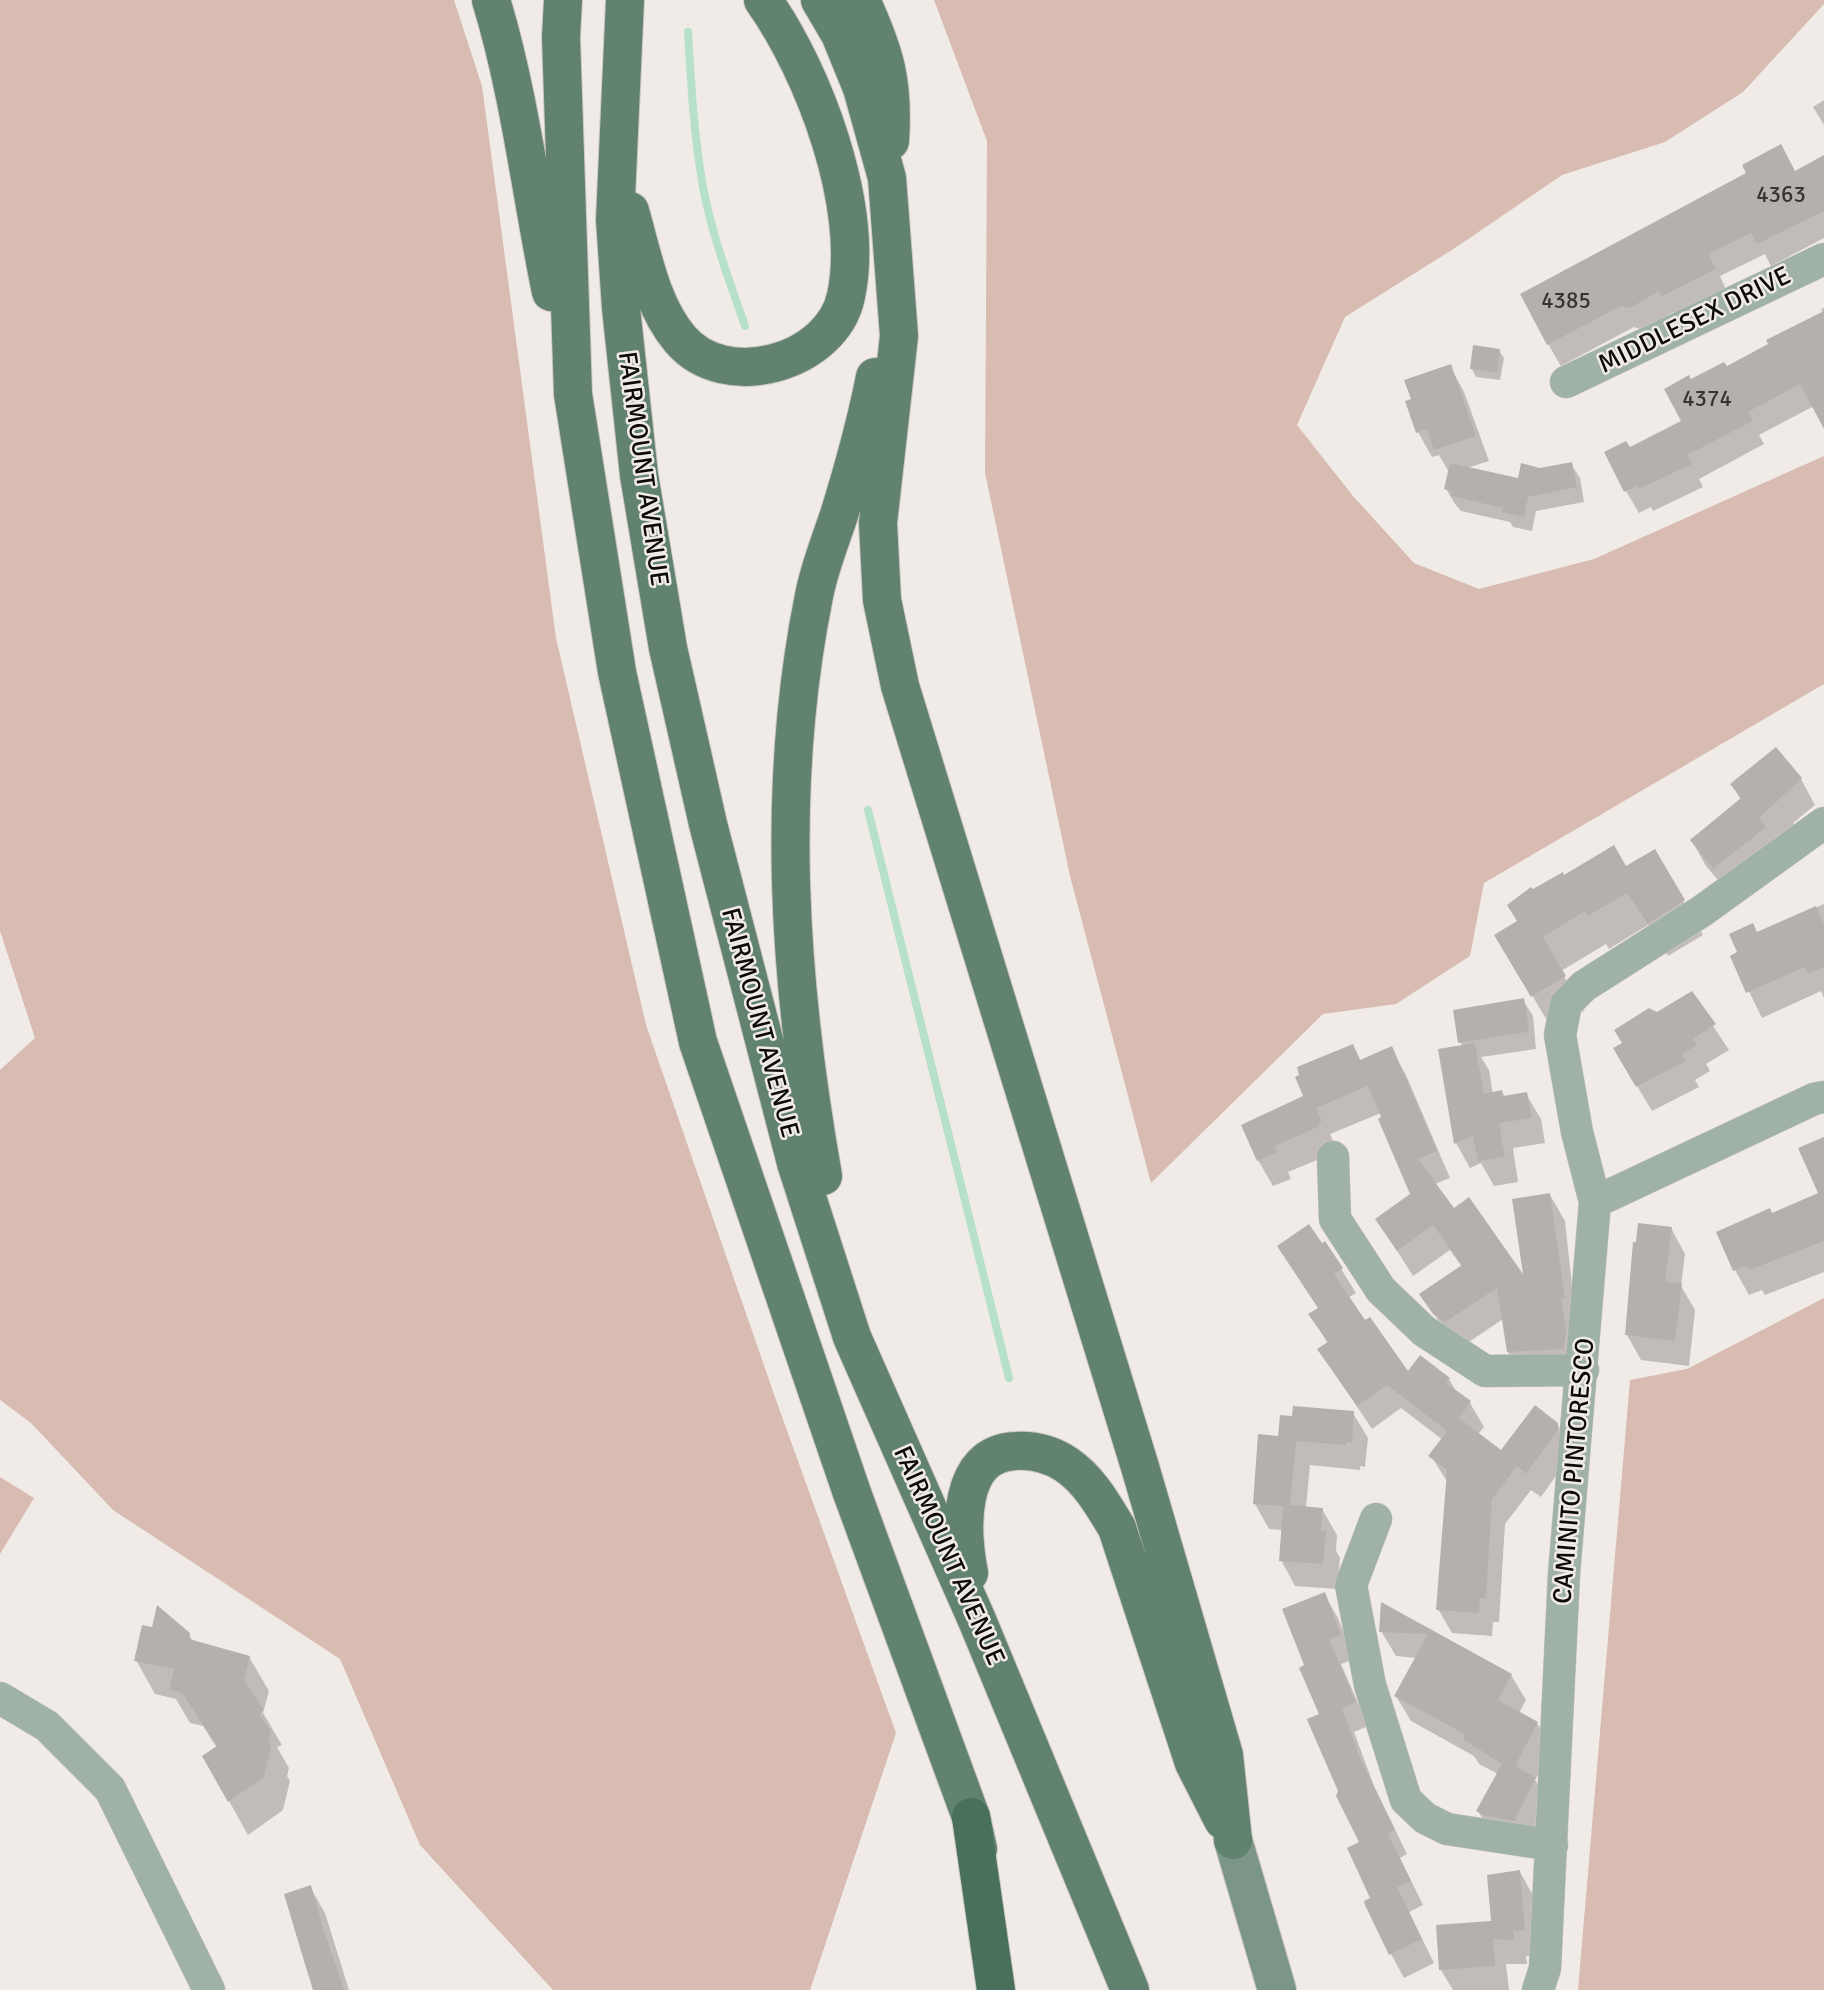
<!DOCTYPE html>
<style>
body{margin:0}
canvas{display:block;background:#f1ebe8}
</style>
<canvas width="1824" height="1990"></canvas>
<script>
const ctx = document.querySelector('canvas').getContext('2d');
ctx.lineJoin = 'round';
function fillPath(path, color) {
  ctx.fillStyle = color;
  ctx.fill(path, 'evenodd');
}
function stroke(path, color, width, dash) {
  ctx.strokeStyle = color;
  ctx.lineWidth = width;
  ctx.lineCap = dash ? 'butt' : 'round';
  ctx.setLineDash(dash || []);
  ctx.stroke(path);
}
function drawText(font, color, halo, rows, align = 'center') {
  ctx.font = font + ' Signika,sans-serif';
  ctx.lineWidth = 5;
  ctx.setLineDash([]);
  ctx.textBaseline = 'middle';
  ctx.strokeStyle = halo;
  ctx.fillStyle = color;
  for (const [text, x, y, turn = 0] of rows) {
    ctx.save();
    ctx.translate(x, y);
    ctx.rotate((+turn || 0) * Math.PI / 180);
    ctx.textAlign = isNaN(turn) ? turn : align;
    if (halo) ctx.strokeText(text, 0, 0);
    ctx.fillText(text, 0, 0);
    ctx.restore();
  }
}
fillPath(new Path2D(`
 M0,0H454L482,86L556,638L646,1025L776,1400L896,1733L810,1990H553L420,1845L340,1659L113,1510L31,1423L0,1400V1070L35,1038L0,931Z
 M934,0H1824V4L1743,92L1665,142L1562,175L1458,246L1345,317L1297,425L1353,496L1414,563L1479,589L1594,559L1824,456V684L1484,883L1470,956L1396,1004L1323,1014L1151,1183L1070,876L985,473L987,141Z
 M1824,1298V1990H1578L1630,1380L1687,1369Z
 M0,1477L34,1498L0,1554Z`), '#d8bbb1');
fillPath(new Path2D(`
 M1824,100V125L1813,107Z
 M1824,157V238L1771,266L1765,254L1720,276L1727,292L1676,317L1673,312L1644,330L1634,327L1561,366L1548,344L1795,172Z
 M1824,308V424L1814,406L1759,435L1764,444L1699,479L1703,487L1653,511L1651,507L1639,513L1626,491L1629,449L1683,422L1691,382L1726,368L1823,314L1821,309Z
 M1499,350L1504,358L1500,380L1476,377L1472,369Z
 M1450,366L1464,392L1489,461L1467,468L1519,480L1540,470L1571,464L1580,478L1584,502L1536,511L1532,531L1513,527L1510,522L1461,511L1455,504L1446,489L1450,474L1439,455L1432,457L1418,432L1413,400Z
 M1776,749L1801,779L1815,805L1793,823L1795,825L1729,893L1706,866L1692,841L1741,800L1732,785Z
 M1654,851L1703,935L1668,956L1648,925L1609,949L1606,944L1561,971L1584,1011L1552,1029L1497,936L1519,922L1532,891L1564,877L1626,868Z
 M1824,904V998L1821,991L1762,1018L1732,957L1739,953L1757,934Z
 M1691,993L1729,1050L1706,1064L1710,1071L1695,1080L1699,1087L1652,1111L1615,1049L1657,1014Z
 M1523,1000L1533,1016L1536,1049L1481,1057L1489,1070L1493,1094L1502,1092L1505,1097L1526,1094L1541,1119L1545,1143L1513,1148L1518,1182L1494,1186L1481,1163L1470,1168L1456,1143L1462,1047L1455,1011Z
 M1352,1046L1361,1061L1391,1049L1406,1075L1450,1178L1435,1184L1453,1210L1526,1281L1550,1195L1565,1221L1580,1358L1524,1378L1508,1352L1503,1319L1460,1348L1453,1343L1421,1294L1462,1267L1450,1250L1413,1276L1377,1219L1412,1194L1381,1113L1330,1134L1336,1148L1334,1153L1288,1172L1291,1179L1273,1186L1258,1160L1305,1096Z
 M1824,1139V1272L1765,1295L1762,1290L1749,1295L1735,1270L1772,1215L1820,1194Z
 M1671,1228L1685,1254L1681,1286L1695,1310L1689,1366L1641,1360L1627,1335Z
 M1325,1243L1356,1293L1348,1298L1408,1374L1449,1379L1457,1393L1470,1403L1484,1427L1478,1434L1501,1452L1557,1424L1571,1449V1455L1541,1497L1531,1490L1505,1524L1499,1622H1493L1492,1636L1452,1633L1438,1609L1448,1483L1431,1456L1443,1440L1401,1408L1372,1429L1319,1350L1328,1344L1311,1315L1319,1309L1279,1246Z
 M1353,1413L1368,1438L1365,1467L1360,1466V1470L1310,1465L1306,1508L1322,1509L1337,1535L1336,1551L1340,1558L1337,1589L1295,1586L1281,1560L1283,1530L1269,1529L1255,1504L1280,1438Z
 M1324,1594L1338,1618L1354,1659L1341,1664L1368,1726L1354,1732L1374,1786L1407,1854L1400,1858L1423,1905L1409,1912L1434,1963L1404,1978L1391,1954L1373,1898L1362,1843L1340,1791L1306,1666Z
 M1383,1605L1511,1675L1526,1700L1519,1713L1537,1723L1552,1748L1535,1780L1549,1804L1528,1845L1493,1836L1478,1811L1498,1774L1479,1764L1474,1756L1411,1721L1396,1696L1417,1658L1396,1656L1381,1631Z
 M189,1634L193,1642L249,1657L269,1691L263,1713L282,1745L277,1747L289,1768L287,1776L290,1781L283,1810L248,1835L204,1756L217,1748L203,1726L190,1723L176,1699L155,1694L136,1660Z
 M1520,1872L1534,1897L1539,1955L1526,1956L1527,1964H1506L1509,1990H1453L1441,1970L1493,1923L1489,1876Z
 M310,1887L325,1913L349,1990H314Z`), '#0003');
stroke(new Path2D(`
 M688,32C691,84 694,136 703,187C712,235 729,280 745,326
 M868,810L1009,1378`), '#b6e1c8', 8);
fillPath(new Path2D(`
 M1781,144L1795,171L1824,155V211L1757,244L1751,233L1708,254L1716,269L1662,296L1659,291L1630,308L1621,306L1547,345L1520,294L1746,173L1742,165Z
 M1824,311V429L1800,384L1748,412L1753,421L1687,455L1692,464L1639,489L1637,486L1624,492L1604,452L1626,441L1630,447L1681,421L1664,389L1689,375L1691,379L1724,362L1727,366L1768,344L1766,340Z
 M1473,345L1500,349L1497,373L1470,369Z
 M1451,364L1476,436L1434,450L1427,429L1416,433L1405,401L1411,399L1404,380Z
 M1572,462L1577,487L1528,497L1524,517L1502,512L1503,508L1451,496L1452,491L1444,489L1450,463L1518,478L1521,463L1540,468Z
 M1776,747L1802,778L1759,818L1766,827L1713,869L1690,840L1741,798L1730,784Z
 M1614,845L1626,866L1655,849L1685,900L1648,924L1627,893L1588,916L1585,911L1543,937L1566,976L1531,997L1494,935L1517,921L1507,905L1531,887L1533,889L1563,872L1564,875Z
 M1816,906L1824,924V967L1808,974L1805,967L1746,993L1730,956L1737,952L1729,934L1753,923L1757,932Z
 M1692,991L1716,1024L1693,1039L1697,1045L1682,1054L1686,1061L1636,1087L1613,1048L1622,1043L1614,1030L1649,1008L1657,1012Z
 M1524,998L1529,1029L1527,1032L1458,1043L1453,1010Z
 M1475,1043L1484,1094L1502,1090L1503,1096L1527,1092L1532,1118L1499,1123L1505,1157L1478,1161L1473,1136L1454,1144L1438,1049Z
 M1353,1044L1360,1060L1392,1046L1437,1151L1418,1159L1454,1208L1469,1197L1523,1274L1512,1199L1550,1193L1565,1298H1561L1566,1330L1564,1349L1507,1352L1497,1288L1445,1322L1433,1314L1419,1294L1462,1265L1433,1225L1397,1251L1375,1219L1410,1194L1378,1119L1381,1117L1368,1086L1316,1108L1322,1121L1319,1123L1320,1126L1275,1146L1277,1152L1257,1161L1241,1125L1303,1096L1295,1077L1299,1075L1297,1067Z
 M1824,1137V1241L1749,1270L1747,1266L1733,1271L1716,1232L1770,1208L1772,1213L1818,1193L1798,1148Z
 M1638,1223L1672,1227L1665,1282L1682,1283L1675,1341L1625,1335L1633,1242H1636Z
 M1309,1224L1322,1243L1325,1241L1343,1268L1334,1274L1365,1320L1370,1317L1408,1371L1420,1355L1450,1378L1446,1383L1471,1401L1459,1418L1501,1450L1535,1405L1558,1423V1430L1526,1474L1517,1466L1492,1499L1486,1598H1480L1479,1613L1436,1610L1447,1470L1428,1456L1447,1431L1387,1385L1357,1406L1317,1349L1328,1342L1308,1314L1318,1308L1277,1246Z
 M1293,1406L1354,1411L1352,1443L1346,1442V1445L1296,1441L1290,1505L1323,1508L1321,1531H1326L1323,1564L1279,1561L1283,1506L1253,1504L1258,1434L1278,1436L1280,1415L1292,1416Z
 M1325,1592L1341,1635L1329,1639L1356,1702L1342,1708L1361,1760L1395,1830L1388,1834L1411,1881L1397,1887L1422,1939L1389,1955L1365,1905L1364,1901L1370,1898L1347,1848L1359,1842L1336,1796L1338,1791L1308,1722L1307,1719L1319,1714L1299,1668L1304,1665L1282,1609Z
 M1381,1602L1512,1674L1498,1700L1538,1722L1515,1766L1536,1778L1514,1821L1485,1816L1476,1811L1502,1764L1463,1739L1465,1734L1394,1696L1428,1634L1379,1632Z
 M157,1605L190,1633L189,1639L250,1656L244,1680L264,1710L259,1714L271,1732L268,1742L271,1746L264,1777L228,1802L202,1756L217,1746L182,1693L169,1690L174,1669L134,1661L142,1625L152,1627Z
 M1520,1870L1525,1930L1513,1931L1514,1940L1493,1939L1495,1966L1439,1970L1436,1925L1491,1921L1487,1875Z
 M311,1885L324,1931L344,1990H313L304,1961L284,1894Z`), '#b6b0ad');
const street = new Path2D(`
 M1566,382L1824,259
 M1333,1157L1335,1219L1381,1290L1424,1331L1485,1371L1583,1370
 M1595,1202L1814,1099L1824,1097
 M1376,1519L1351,1585L1370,1685L1406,1800L1425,1818L1447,1829L1552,1845
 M0,1698L47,1726L110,1789L209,1990
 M1538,1990L1545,1968L1564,1574L1595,1202L1577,1132L1560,1035L1566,1004L1584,986L1702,911L1824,823`);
const secondary = new Path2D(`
 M1233,1840L1277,1990`);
const primary = new Path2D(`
 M491,0C520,95 531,195 551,292
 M563,0L561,37L573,394L617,672L698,1042L852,1493L971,1817L978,1849
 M625,0L615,220L621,308L639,475L668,648L708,824L796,1163L852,1337L977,1620L1130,1990
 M820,0L840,34L862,88L887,178L899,336L878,523L882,600L900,686L1140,1467L1224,1755L1233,1840
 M861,0C885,53 894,82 890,141
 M630,211C642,253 651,305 680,339C725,393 832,363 846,296C865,207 814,72 763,0
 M823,1176C789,984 775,789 814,596C819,569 830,542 839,515C853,470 866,423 875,377
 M969,1573C961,1531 956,1453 1016,1451C1034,1450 1052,1455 1067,1465C1090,1481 1103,1505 1117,1528L1194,1763L1223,1820`);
const highway = new Path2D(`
 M971,1817L996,1990`);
stroke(street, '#cdc7c4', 33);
stroke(secondary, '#cdc7c4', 40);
stroke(primary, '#cdc7c4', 40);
stroke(highway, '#cdc7c4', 40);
stroke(street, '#a0b2a7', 32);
stroke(secondary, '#7b9686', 38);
stroke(primary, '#60826e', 38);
stroke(highway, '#48705a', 38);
drawText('23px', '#373433', null, [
 ["4363",1781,196],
 ["4385",1566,302],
 ["4374",1707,400]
]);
drawText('26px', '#0d0b0a', '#f1ebe8', [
 ["MIDDLESEX DRIVE",1695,321,-26],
 ["FAIRMOUNT AVENUE",642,469,82],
 ["FAIRMOUNT AVENUE",759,1023,75],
 ["CAMINITO PINTORESCO",1575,1471,-85],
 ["FAIRMOUNT AVENUE",948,1556,66]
]);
</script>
